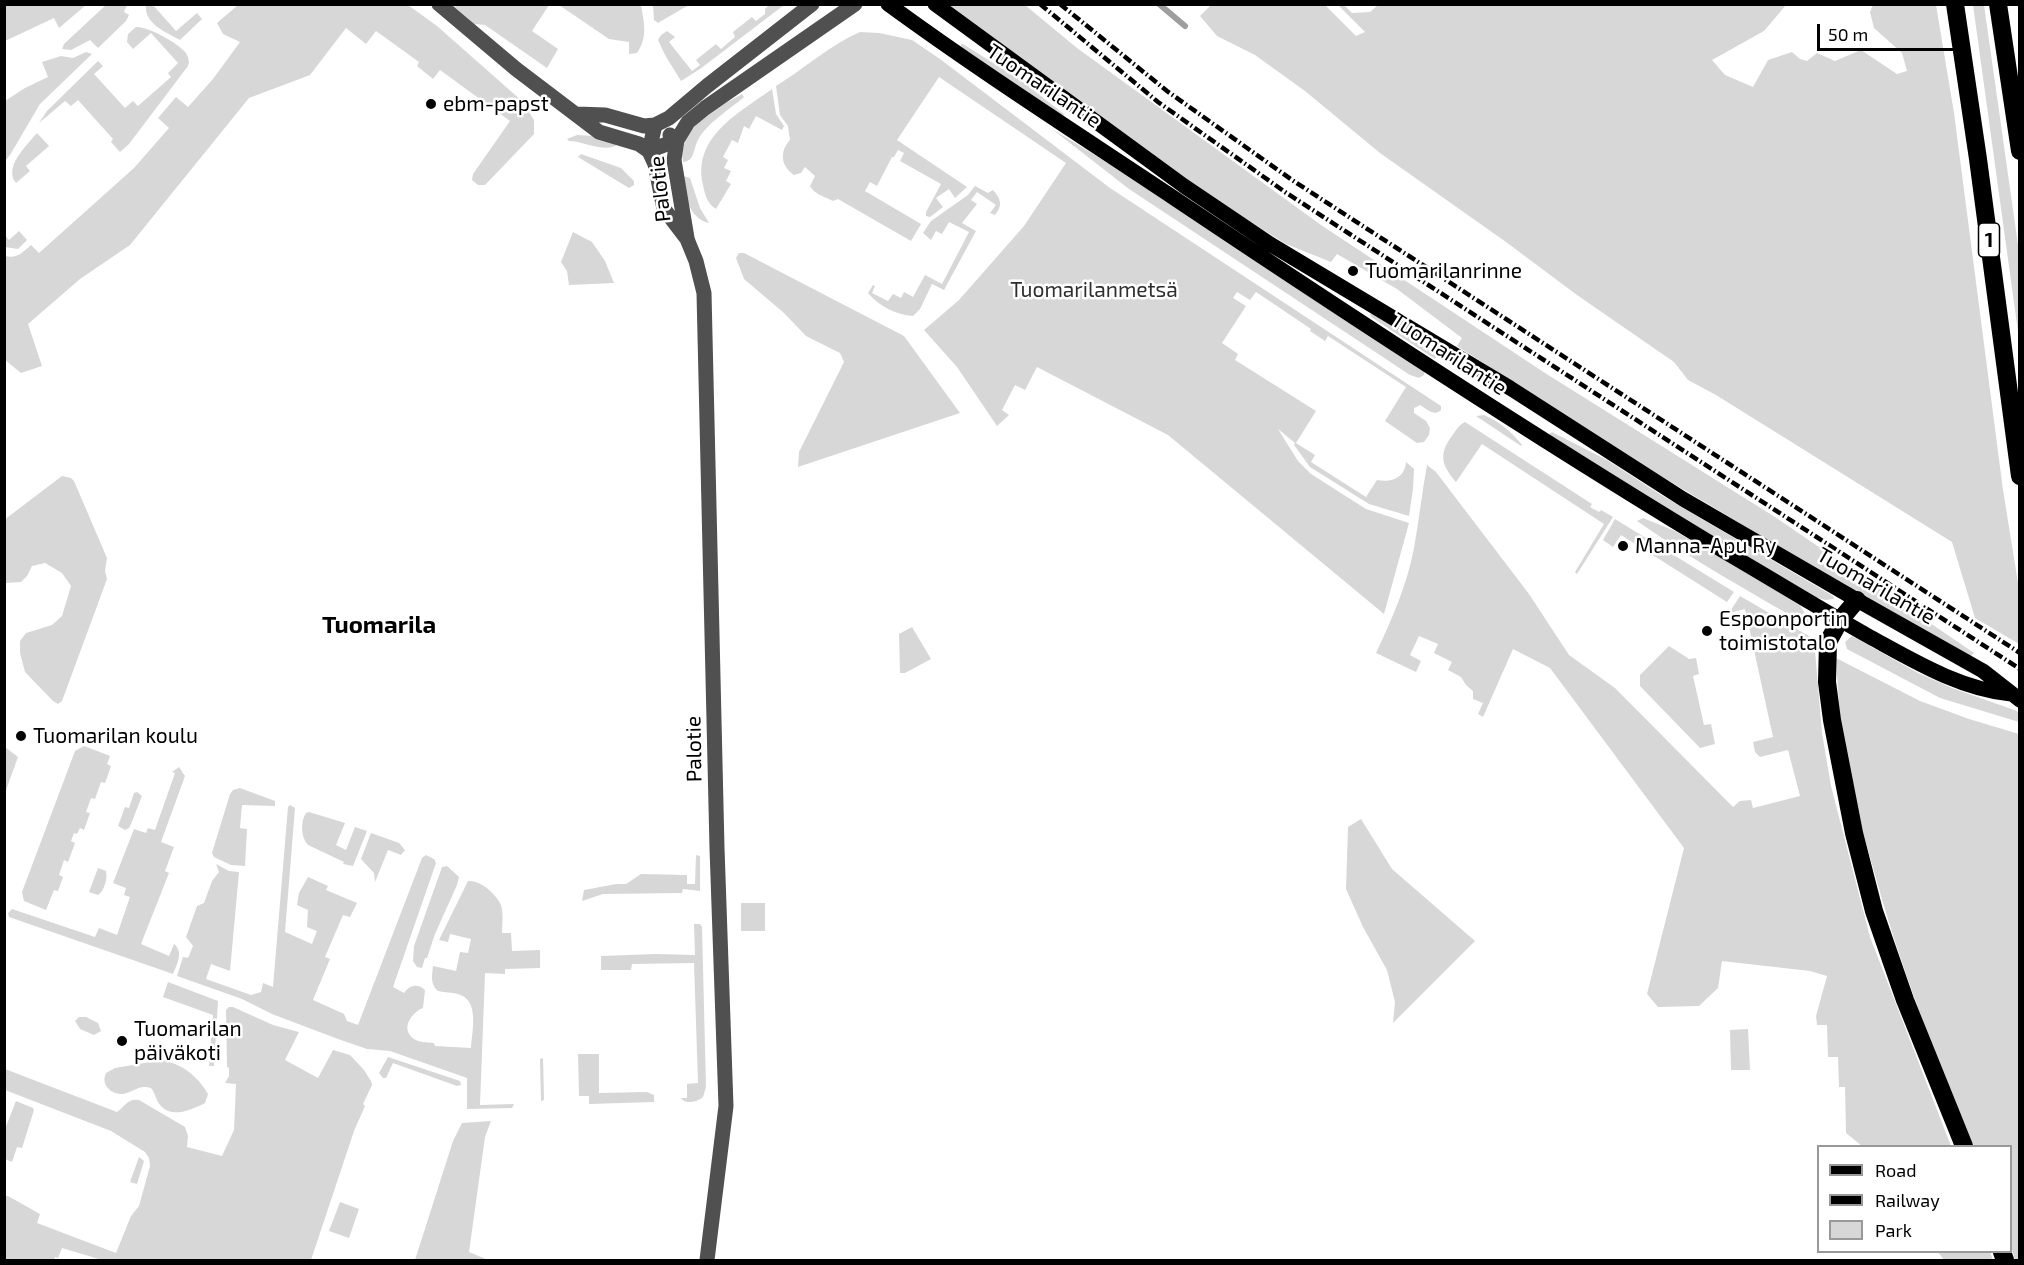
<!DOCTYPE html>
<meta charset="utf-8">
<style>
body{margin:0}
#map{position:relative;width:2024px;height:1265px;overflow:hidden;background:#fff;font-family:"Exo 2",sans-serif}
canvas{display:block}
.frame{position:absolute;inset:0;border:6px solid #000;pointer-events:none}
.legend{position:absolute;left:1817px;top:1145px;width:195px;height:108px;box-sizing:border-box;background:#fff;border:2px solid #999;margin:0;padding:8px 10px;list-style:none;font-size:18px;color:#000}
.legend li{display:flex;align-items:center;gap:12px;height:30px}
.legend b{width:30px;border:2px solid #999}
.scale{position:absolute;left:1817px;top:24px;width:146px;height:27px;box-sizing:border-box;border:3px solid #000;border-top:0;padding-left:8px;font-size:18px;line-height:21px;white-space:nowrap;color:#000;-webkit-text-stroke:4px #fff;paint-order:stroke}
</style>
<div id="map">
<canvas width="2024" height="1265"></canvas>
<div class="frame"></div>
<ul class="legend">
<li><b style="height:8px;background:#000"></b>Road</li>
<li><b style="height:8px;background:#000"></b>Railway</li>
<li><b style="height:16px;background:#d7d7d7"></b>Park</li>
</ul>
<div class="scale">50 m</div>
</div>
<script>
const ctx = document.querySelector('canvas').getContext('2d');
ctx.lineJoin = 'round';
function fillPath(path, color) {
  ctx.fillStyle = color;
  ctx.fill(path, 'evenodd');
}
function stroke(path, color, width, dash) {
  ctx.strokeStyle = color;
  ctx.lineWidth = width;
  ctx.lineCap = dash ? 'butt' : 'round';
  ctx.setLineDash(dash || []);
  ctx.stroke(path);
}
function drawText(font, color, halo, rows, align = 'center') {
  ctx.font = font + ' "Exo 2",sans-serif';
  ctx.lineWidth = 5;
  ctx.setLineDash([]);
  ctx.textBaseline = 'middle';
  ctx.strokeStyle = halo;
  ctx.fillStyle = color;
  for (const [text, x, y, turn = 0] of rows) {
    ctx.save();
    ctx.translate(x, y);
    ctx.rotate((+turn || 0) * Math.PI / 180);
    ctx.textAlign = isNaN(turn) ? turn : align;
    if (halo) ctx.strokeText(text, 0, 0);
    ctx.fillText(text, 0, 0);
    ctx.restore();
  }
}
fillPath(new Path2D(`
 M5,4H86V5L59,28L54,18L5,41Z
 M107,4L127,5L124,12L129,15L126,21L98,48L90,40L71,50L62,49L64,44Z
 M685,4L687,6L658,23L654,20L653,5Z
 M146,5H153L176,31L197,13L202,19L180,40C166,32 144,24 146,5Z
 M238,5H408L437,26L522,101L534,120V134L485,185H478L472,180L473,174L510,121L440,70L433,79L417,66L419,62L376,31L366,44L346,28L310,75L249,98L130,245L80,279L28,324L42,366L21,373L5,360V256C17,259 22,253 31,245L39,253L134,168L169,128L158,118L176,97L188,107L213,79L240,42L223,34L217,23Z
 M452,5H549L532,31L558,49L547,68L485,25L474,24Z
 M559,5H641C644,23 648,37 637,53L629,54V42L609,39Z
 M769,5H784L700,69L681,81L665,55L658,40L661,35L667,31L675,37L669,42L692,71L700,65L696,60L716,44L721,49L735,37L733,32L752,17L756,21L765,14V9Z
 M945,5H1025L1077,48L1321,225L1545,373L1775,517L1974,653L1970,657L1881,607L1649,469L1457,346L1462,338L1397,289L1337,254L1331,262L1286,244L1220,203Z
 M1378,5H1786L1764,31L1712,60L1725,75L1753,87L1768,60L1792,52L1800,59L1807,61L1817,53L1835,61L1861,50L1897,74L1907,71L1902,53L1874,28L1870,12L1873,5H1936L1954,113L2003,490L2019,589V644L1975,618L1952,542L1716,395L1688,380L1674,362L1577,295L1506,242L1380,153L1305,91L1255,55L1217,36L1200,16L1211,5H1325L1356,36L1365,32L1338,5H1344L1352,13L1370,12Z
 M1973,5H1984L2019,252V339Z
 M136,27C147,26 178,43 185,52C188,55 188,58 189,62L188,66L129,144L120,152L111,142L113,139L78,100L71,106L65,101L39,123L47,111L98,61L103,66L94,74L125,108L133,101L138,106L171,77L168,73L178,63L151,33L133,49L127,42L128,34Z
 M860,32L879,33L912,40L940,59L1110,188L1441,406V410C1434,417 1427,409 1420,405L1414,408V413L1426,421L1430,428L1429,435L1424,442L1417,443L1385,421L1406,387L1328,336L1325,341L1310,331L1311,329L1256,292L1250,300L1237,292L1233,298L1246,306L1222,343L1238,354L1235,360L1316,411L1296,443L1315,455L1311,462L1366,497L1377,480C1391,483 1405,478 1406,462L1414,469L1413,489L1409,516L1369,504L1310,467L1294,445L1295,443L1278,429L1298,461L1311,474L1366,509L1409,523L1384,614L1168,435L1037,367L1025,390L1015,385L1002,410L1009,415L997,426L957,367L924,330L959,300L1024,226L1066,163L939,77L897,140L967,187L955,198L949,189L936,198L943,207L930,217L926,216V212L941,184L900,161L904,153L898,150L894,157H892L877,186L870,182L865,191L921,224L911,241L838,199L833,201C825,197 814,194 810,186L815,176L805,167L801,173L794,175C781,166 779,152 790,140L788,126L780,115L776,86C804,69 830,45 860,32Z
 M961,44H963L1022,81L1065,115H1061L962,49Z
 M86,52L92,54L40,104L10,155L5,161V101L25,88L48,77L42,62L61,56L73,58Z
 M772,89L776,114L784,126L782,130L756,116L749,129L744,126L738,143L732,140L723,157L728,160L724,168L731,171L726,181L731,184L716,209C707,203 705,195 703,185C692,137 739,113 772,89Z
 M742,94L744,97C729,110 707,123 698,140C693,149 695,161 683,162C677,128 717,108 742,94Z
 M1052,129L1108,163L1425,369L1424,375L1419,378L1410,375L1129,189Z
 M37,133L49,146L26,166L30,171L16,183C3,167 27,145 37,133Z
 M577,135L594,136L618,144C606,154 584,141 569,141L567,139Z
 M581,154L621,168L634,181V185L629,188L578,157Z
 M680,175L690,178L700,208L709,223C689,219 684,193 680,175Z
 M975,186L988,193L993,190C1001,199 1003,205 995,215L990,213L996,205L977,192L971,200L977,204L962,223L976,231L944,290L932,284L920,309L913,316C896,315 879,306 868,293L873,285L875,286L872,293L888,301L893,294L901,298L904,292L913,297L925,275L942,284L969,232L949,222L942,234L936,231L931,240L923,233L931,221L968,195Z
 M19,231L27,240L18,249L5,247V235L9,240Z
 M573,232L592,242L605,261L614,283L569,285L567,271L561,262Z
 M739,253H744L904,336L960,413L798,467L799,452L844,362L840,353L806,336L784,313L744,279L736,258Z
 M1370,314H1373L1438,353L1435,359L1371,317Z
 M1484,415C1500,422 1511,431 1522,445L1521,446L1476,416Z
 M1465,422L1592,504L1590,507L1599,512L1601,510L1613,517L1577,574L1575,572L1604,524L1482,444L1456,482C1442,466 1438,454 1452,436C1456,430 1459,425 1465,422Z
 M1552,432L1607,460L1661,495L1833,596L1834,599L1825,600L1816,597L1676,516L1557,441L1549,434Z
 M1427,465L1436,472L1529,594L1569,655L1615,688L1733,807L1740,801L1751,800L1753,808L1800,796L1788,750L1760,757L1755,752L1753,742L1773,737L1745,609L1729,613L1740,596L1814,639L1822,733L1831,786L1870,937L1951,1146H1862L1846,1133L1845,1087H1839L1838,1057H1828L1827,1025H1817L1816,1016L1827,976L1810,971L1722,961L1718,988L1699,1006L1658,1007L1647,994L1684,848L1550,668L1513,649L1483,717L1478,714L1483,703L1473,699V691L1466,685L1461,677L1448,670L1452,662L1434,653L1438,644L1419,636L1410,655L1421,661L1416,672L1376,653C1392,619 1407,585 1414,548C1419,520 1422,492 1427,465Z
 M62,476L71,478L74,481L107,558L105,571L107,579L62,701L58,704L53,701L25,672L20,653V641L26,633L52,625L62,616L71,586L62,573L45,563L32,566L27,576L21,582L5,583L4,520Z
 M1643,518L1675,531L1800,605L1811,624L1807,625C1750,592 1691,559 1637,521Z
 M1615,519L1734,592L1727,602L1621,535L1613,547L1603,540Z
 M912,627L931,659L905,673H900L899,634Z
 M1852,636L1918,673L1952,688L2017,711L2019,713V722L1940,698L1847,649L1845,642Z
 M1669,646L1689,659L1696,658L1699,674L1693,676L1704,725L1711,724L1715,744L1700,748L1640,686V675Z
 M1836,658L1920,701L1969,719L2019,734V1260H2015L2011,1246L2010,1146H1974C1934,1054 1898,961 1872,864C1862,828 1851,794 1845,758C1840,724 1838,691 1836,658Z
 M84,746L110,756L107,764L111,766L105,783L101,782L95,799L91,798L86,812L90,813L84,830L80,828L77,834L74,833L71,841L75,843L68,862L64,860L59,875L63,877L58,891L54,890L46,910L24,901L22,892L75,751Z
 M5,747L18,757L5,793Z
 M179,767L185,776L161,842L174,847L165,871L169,873L141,944L169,956L174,944C184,952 177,964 173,974L9,917L8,913L12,909L95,937L99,928L117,935L130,897L124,895L126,888L113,883L134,829L146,833L148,828L155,830L175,773L172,772Z
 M240,788L275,801V806L242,805L240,828L247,829L245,866L231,865L214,857L212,853L230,794L233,790Z
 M137,792L142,796L131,824L129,828L125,830L118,826L125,807L129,808L134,793Z
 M290,805L295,808L285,932L312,944L317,931L307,927L308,910L297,905L299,893L308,877L328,886L326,890L357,903L350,917L343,915L325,957L330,959L313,1000L344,1014L347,1021L358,1025L422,858L426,855L434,859L436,863L393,987L404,993C409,985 418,983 425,990L423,1008C411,1013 400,1029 414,1039C420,1043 428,1042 434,1043L435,1046L471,1048C472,1031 480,1000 458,994C452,992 445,993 438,991C430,985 432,975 433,966L456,971L460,952L468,953L471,939L450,934L448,942L439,940L468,881C480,880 494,892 500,903C504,910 502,925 502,933H511L512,951L540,950V968L505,969V974L485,973L480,1105L514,1104L512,1108L467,1109V1078L390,1051L367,1049L338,1039L272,1014L242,999L177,976L183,957L188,958L193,946L186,937L197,906L204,903L212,881L219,872L216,864L229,871L239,872L230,971L211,964L206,979L251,995L261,992L263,983L273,987L288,807Z
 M309,812L345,823L336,845L346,850L355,827L367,831L353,866L343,864L344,862L308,845C301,838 300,822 306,813Z
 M1361,819L1392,869L1475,941L1393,1023L1395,1002L1387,970L1363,927L1346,889L1348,827Z
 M371,833L399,843L405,850L401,855L388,850L375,882L374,873L361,859Z
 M696,855L700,856V891L683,889L682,893L603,894L582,901L584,890L616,884H626L641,874L687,875V884H695Z
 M447,866L459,877L457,885L435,934L427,958H425L422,968L417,967L413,961L414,946L442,867Z
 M98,868L106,871C108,879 104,891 98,895L89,892Z
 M741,903H765V931H741Z
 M694,924H700L702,927L706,1087L703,1097C697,1102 686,1105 681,1098H687V1084L698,1083L694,963L632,964L631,970H601V956L656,954L695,955Z
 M168,982L218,1001L214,1066H209L213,1015L163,997Z
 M229,1007H233L273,1025L299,1032L285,1060L318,1078L333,1050L350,1055L364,1070L371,1081L372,1085L363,1104L365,1106L354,1131L311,1260H102L62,1248L58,1258L55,1257L54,1260H5V1196H8L40,1214L37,1223L116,1253L131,1216L139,1206L150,1166L149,1158L145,1152L111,1131L5,1090V1069L117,1112C125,1106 128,1098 139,1100L185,1127L188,1136L187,1147L222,1156L234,1130L236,1084L225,1083L229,1076V1068L227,1067L226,1010Z
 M79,1017H86L98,1023L101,1031L94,1035L80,1029L75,1021Z
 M1748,1029L1750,1070H1731L1730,1030Z
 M578,1054H599V1093L647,1092L654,1095V1102L589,1104V1096H579Z
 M388,1057L460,1081L461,1085L457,1086L393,1063L386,1078H383L379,1073Z
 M543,1058L544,1100L541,1101L540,1059Z
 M162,1060C182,1064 198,1076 208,1094L205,1103C191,1110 172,1119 160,1105C156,1100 155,1093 151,1088C138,1084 132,1094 121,1094C109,1093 101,1084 106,1073L115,1068Z
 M16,1101L33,1108L34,1110L22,1148L17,1147L12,1162L5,1159V1129Z
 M491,1121L485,1137L469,1252L488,1260H415L453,1141L462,1123Z
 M139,1157L144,1161L137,1184L130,1182Z
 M340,1202L359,1209L349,1238L329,1231Z
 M1938,1252H1990L1993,1260H1944Z`), '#d7d7d7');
stroke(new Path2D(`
 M1159,4L1185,26`), '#9e9e9e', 6);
stroke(new Path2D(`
 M439,4L516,69L599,132L639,144L649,151L677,140L688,122L705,108L855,4
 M577,114L605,115L644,126L655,125L669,118L707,86L812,4
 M655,125L649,151L655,164L664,209L687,239L696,261L704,293L717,848L726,1106L707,1260
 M670,135L677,140L674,160L687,238`), '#505050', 15);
stroke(new Path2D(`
 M888,4C981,72 1078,134 1174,198C1356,320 1539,440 1727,553C1775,581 1822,610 1870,637C1914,661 1960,689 2011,694
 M935,4L1184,186L1270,244L1510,388L1683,499L1857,600L1983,671L2020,700`), '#000', 15);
stroke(new Path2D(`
 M1955,4L1978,159L2020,476
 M1998,4L2020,151
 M1857,600L1840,620L1828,642L1827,682L1832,720L1854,833L1874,911L1905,1000L1964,1146
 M2002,1252L2005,1260`), '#000', 18);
stroke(new Path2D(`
 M1040,4L1158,102L1285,192L2020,669
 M1060,4L1167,91L1292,180L2020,653`), '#000', 4.5, [9, 3, 1.5, 3]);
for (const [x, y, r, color] of [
 [431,104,6,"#000"],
 [1353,271,6,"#000"],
 [1623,546,6,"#000"],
 [1707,631,6,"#000"],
 [21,736,6,"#000"],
 [122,1041,6,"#000"]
]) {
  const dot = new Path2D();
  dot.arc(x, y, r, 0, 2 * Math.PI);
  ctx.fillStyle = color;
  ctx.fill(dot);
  stroke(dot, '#fff', 2);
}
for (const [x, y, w] of [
 [1989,240,21]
]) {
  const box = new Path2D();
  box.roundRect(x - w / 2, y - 17, w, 34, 4.5);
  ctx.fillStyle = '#fff';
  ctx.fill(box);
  stroke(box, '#000', 1.5);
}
drawText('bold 20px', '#000', null, [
 ["1",1989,240]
]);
drawText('21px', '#000', '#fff', [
 ["Tuomarilantie",1044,86,34],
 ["Palotie",660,189,-96],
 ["Tuomarilantie",1449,354,33],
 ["Tuomarilantie",1876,586,30],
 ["Palotie",694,749,-91]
]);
drawText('21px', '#000', '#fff', [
 ["ebm-papst",443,104],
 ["Tuomarilanrinne",1365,271],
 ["Manna-Apu Ry",1635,546],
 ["Espoonportin",1719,619],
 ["toimistotalo",1719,643],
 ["Tuomarilan koulu",33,736],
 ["Tuomarilan",134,1029],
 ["päiväkoti",134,1053]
], 'left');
drawText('21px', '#2e2e2e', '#fff', [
 ["Tuomarilanmetsä",1094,290]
]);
drawText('bold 24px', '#000', '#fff', [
 ["Tuomarila",379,625]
]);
</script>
